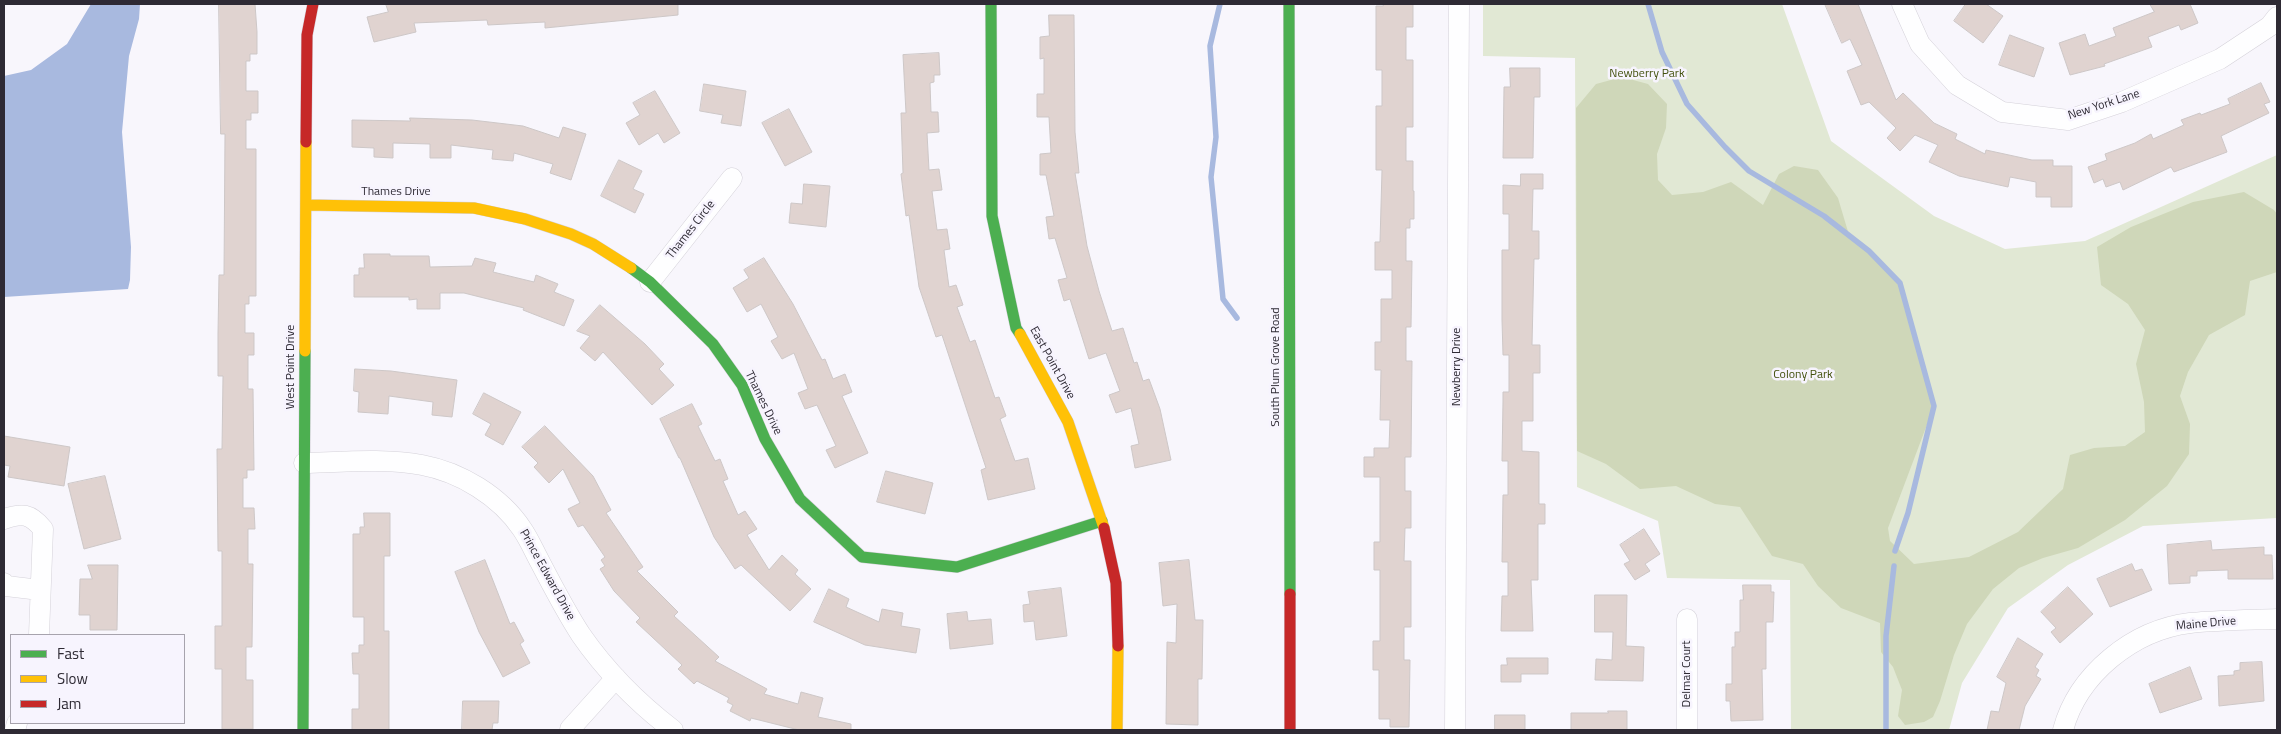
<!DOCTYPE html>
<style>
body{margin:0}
#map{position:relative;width:2281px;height:734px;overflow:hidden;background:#f8f6fc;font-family:"Titillium Web",sans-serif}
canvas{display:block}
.frame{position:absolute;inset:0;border:5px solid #2e2a34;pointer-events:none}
.legend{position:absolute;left:10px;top:634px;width:175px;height:90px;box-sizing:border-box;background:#f7f4fe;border:1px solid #a7a3ad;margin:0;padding:6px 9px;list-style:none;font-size:15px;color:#2e2a34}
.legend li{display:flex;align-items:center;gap:10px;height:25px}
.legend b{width:25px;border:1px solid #a7a3ad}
</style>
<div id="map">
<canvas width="2281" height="734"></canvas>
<div class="frame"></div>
<ul class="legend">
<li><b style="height:6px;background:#4caf50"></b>Fast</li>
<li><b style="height:6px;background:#ffc107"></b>Slow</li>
<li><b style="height:6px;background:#c62828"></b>Jam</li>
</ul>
</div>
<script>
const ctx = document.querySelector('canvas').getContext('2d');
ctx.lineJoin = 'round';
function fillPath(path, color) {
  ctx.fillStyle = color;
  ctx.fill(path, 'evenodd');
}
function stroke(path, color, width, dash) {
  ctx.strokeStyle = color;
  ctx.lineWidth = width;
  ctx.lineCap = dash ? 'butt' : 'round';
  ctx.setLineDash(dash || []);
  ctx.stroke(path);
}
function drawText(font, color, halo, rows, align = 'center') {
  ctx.font = font + ' "Titillium Web",sans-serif';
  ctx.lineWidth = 5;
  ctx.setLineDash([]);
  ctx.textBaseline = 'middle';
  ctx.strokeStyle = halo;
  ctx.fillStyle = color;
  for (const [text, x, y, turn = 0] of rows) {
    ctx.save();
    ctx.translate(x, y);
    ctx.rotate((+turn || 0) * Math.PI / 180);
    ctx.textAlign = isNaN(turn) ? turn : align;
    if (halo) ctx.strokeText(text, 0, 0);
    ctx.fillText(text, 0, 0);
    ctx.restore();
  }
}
fillPath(new Path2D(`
 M1483,4H1782L1831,141L1934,216L2005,249L2085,241L2277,155V518L2143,526L2068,565L2008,608L1962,683L1949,730H1791L1790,580L1667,578L1658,521L1577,487L1575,58L1483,56Z`), '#e1e8d4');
fillPath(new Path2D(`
 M1622,77L1648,84L1667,104L1666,128L1657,154L1658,180L1672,195L1703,192L1731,182L1763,205L1779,174L1794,166L1818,170L1838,198L1849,235L1869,251L1900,283L1934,406L1888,528L1890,541L1914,564L1969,557L2018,532L2063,489L2070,455L2094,448L2125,446L2145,432L2144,402L2136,364L2145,330L2128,304L2101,285L2097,247L2131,227L2193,202L2244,192L2274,210L2277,214V272L2250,281L2245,315L2209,335L2188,372L2180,396L2190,424L2189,454L2167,486L2125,520L2078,548L2043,558L2019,568L1993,589L1967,624L1954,655L1940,701L1933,717L1924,722L1905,725L1898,716L1902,690L1893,667L1881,652L1880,623L1841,608L1818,586L1803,564L1772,556L1740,507L1715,504L1676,486L1640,489L1606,464L1577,451L1576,108L1596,84Z`), '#cfd7b9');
fillPath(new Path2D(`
 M91,4H140L139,19L129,56L122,132L131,247L130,280L128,289L4,297V76L31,70L67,44Z`), '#a8b9df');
stroke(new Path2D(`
 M1220,4L1210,46L1216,137L1211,177L1223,299L1237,318
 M1648,4L1662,52L1687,104L1725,147L1749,171L1824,216L1869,251L1900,283L1934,406L1908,513L1895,551
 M1886,730V636L1894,566`), '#a8b9df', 5.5);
const building = new Path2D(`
 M219,4H255L257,32V54H250V61H246V91H258V113H251V120H246V149H256V296H249V304H245V333H254V355H248V389H253L254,470H247V478H243V508H254L255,529H248V564H253L252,647H246V680H253V729H222V669H215V626H222V551H218L217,449H222L223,376H218V333L219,275H224L225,134H221Z
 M386,4H678V15L545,28V22L488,25L487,20L414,23L416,32L374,42L367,17L388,12Z
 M1383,4H1413V27H1406V60H1413V127H1406V161H1413V191H1414V219H1410V228H1406V261H1412L1411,327H1406V361H1412L1411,457H1405V491H1411V528H1405L1404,561H1411V627H1404V660H1410L1409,727H1390V719H1379V670H1373V641H1380V570H1374V542H1380V477H1364V457H1374V448H1389L1390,420H1380L1381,370H1375V342H1381V299H1392V270H1375V242H1380L1382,170H1376V106H1382V70H1376V6H1383Z
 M1825,4H1858L1896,100L1903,93L1934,123L1957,134L1955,139L1985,154L1986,150L2032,160H2053V166H2072V207H2051V197H2036V182L2010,177L2008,187L1959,176L1929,162L1938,145L1915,135L1900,151L1887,138L1896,128L1869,102L1861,105L1847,71L1862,65L1850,39L1842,43Z
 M1966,4H1986L2003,16L1983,43L1954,21Z
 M2150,4H2190L2198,23L2181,30L2179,25L2148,37L2152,47L2104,64L2105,66L2070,75L2059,43L2085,34L2089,46L2116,36L2113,28L2154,12Z
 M1049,15H1074L1075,132L1079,173H1075L1087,246L1099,291L1112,331L1123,328L1134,363L1137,362L1143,381L1149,379L1160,409L1171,460L1135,468L1131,446L1139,444L1131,408L1116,413L1109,395L1120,391L1106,353L1089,359L1070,299L1064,301L1058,280L1067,278L1055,238L1049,239L1046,217L1054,216L1046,175H1040V154L1051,153L1049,117H1037V94H1044V58L1040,59V37L1049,36Z
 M2010,35L2044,48L2034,77L1999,65Z
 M939,53L940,75H934V82L930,83L931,112H938L939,132L927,133L929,170L939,169L942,190L932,191L937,230L947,229L950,249L944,250L949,287L956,285L963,305L957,307L970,342L975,340L995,398L999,397L1006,416L1000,419L1015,461L1028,458L1035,489L988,500L981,470L986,468L942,335L936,337L919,287L909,215L906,216L901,174L903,173L901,113H906L903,55Z
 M1510,68H1540V97H1534L1533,158H1503L1504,87H1510Z
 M2261,83L2270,102L2264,104L2269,113L2221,136L2227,152L2174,172L2171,167L2123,190L2120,182L2106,187L2103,179L2094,183L2088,167L2107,160L2105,154L2135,143L2151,134L2153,139L2184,125L2181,120L2200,113L2201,115L2230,104L2228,99Z
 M704,84L746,91L741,126L721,123L723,115L700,111Z
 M655,91L680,133L664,143L658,133L639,145L626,123L640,115L633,103Z
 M789,109L812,152L785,166L762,123Z
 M410,118L472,120L523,126L559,138L563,127L586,134L571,180L550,173L553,164L514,153L513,161L492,159L493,150L451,145V158H430V144L393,143V158L374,157V148L352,147V120L410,121Z
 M619,160L642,171L633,189L644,194L635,213L601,196Z
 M1521,174H1543V189H1533L1532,231H1539V259H1534L1532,345H1540V373H1533V421H1522V451L1539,452V504H1545V524H1538V580H1531L1533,631H1501L1502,596H1508V562H1502L1503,495H1508V461H1502L1503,401V392H1509V355H1503L1502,320V250H1509V214H1503V185L1520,186Z
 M804,184L830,186L826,227L789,223L791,203L802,204Z
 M364,254H390V256H429L430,267L472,266L475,258L496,263L493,272L534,282L536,275L558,284L554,292L574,300L564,326L523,310L524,308L464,293H440V309H417V299L409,300V297H354V275H359V268H364Z
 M764,258L793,304L822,360L825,359L833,379L845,374L852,392L842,396L868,453L835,468L826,450L836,446L817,405L805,409L798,393L808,389L794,353L782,359L771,341L778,337L761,304L747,312L733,288L749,278L744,270Z
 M600,305L645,344L664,364L659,369L674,385L652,405L603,352L595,361L580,348L590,336L577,331Z
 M355,369L391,371L457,380L452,417L432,415L433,402L389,396L388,414L358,412L359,392L354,391Z
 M484,393L521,412L503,445L485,435L491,424L473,414Z
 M692,404L702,424L698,426L715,461L720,459L728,479L723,481L738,515L745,511L757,529L747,535L769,570L782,555L798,570L795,574L811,589L790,611L741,565L735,569L714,537L680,458H679L660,419Z
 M545,426L593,476L611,510L606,513L643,567L637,571L678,612L674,616L719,657L715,661L767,689L764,694L798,704L801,692L823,698L818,717L851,724V730H799L751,718L750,721L730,711L733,705L727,702L729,698L697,681L694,684L678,669L682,665L636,622L640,618L614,591L600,569L605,566L601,560L605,557L583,525L578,527L568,509L580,503L563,469L549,483L534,467L538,463L522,447Z
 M4,436L70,447L64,486L8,477L10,466L4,465Z
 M886,471L933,483L925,514L877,502Z
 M105,476L121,539L84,549L68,484Z
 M364,513H390V556H384V631H389V730H352V709H359V674H353L352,653H359V645H364V617H353V534H360V527H364Z
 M1644,529L1660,554L1645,564L1650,571L1635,580L1624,564L1630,561L1620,545Z
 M2211,541L2212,550L2264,547V555H2272L2273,579H2228V570L2197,571V576H2190V583L2169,584L2167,545Z
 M485,560L510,624L514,622L524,641L520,644L530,663L503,677L479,632L455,572Z
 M1189,560L1195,620H1203L1202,679H1198V725L1166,724L1167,642L1176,643L1177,604L1163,606L1159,563Z
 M2132,564L2135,571L2142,569L2152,590L2110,607L2097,579Z
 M88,565H118L117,630H90V615H79L80,579H92Z
 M1743,585H1771V592H1774L1773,622H1766V669H1762L1763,720L1731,721L1730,701H1726V684H1732V647H1735V632H1740V600H1743Z
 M2068,587L2093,614L2060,643L2051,632L2056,628L2041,612Z
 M1061,588L1067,636L1036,640L1034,621L1024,622L1023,605L1030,604L1028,592Z
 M829,589L849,599L846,607L879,622L882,609L903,613L901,626L920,629L916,653L865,645L814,622Z
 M1595,595H1627L1626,646L1644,647L1643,681L1595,680L1596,659L1612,660L1613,632H1595Z
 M967,612L968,621L991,619L993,644L950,649L947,614Z
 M2018,638L2043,654L2035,667L2039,670L2036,676L2041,679L2025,706L2019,730H1987L1991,711L1999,712L2006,683L1997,677Z
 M1507,658H1548V674H1521V682H1501V665H1507Z
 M2262,662L2264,701L2219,706L2218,676L2234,675V671L2240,670V663Z
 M2190,667L2202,699L2160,713L2149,684Z
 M463,701H499L498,723H493L492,730H462Z
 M1608,711H1627V730H1571V713H1608Z
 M1495,715H1525V730H1495Z`);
fillPath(building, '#e0d3d0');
stroke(building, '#cdc7c7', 1);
const street = new Path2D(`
 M1902,4L1920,44L1957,85L2002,112L2068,120L2122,102L2220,59L2270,26L2277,17
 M650,282L732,178
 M304,463C341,462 386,458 422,465C460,472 500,496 522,529C529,539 534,551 540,562C553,587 566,612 581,635C606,671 639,704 673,730
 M4,519C22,513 30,513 43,529L39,635
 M4,583L6,586L40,590
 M570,729L616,678
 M15,730L17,723
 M1455,730L1459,4
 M1687,730V619
 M2063,730C2078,674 2133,630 2190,623C2219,620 2248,620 2277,619`);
const fast = new Path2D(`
 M991,4L992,216L1016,328L1020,334
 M1289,4L1290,594
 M631,268L650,282L713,344L742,385L765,439L800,499L862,557L957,567L1102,521
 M303,730L305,351`);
const slow = new Path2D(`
 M306,205L474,208L525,219L571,234L593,244L631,268
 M1020,334L1068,422L1104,528
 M305,351L306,142
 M1117,730L1118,646`);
const jam = new Path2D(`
 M306,142L307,35L313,4
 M1104,528L1116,583L1118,646
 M1290,594V730`);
stroke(street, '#d4d1d9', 21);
stroke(fast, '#d4d1d9', 12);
stroke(slow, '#d4d1d9', 12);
stroke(jam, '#d4d1d9', 12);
stroke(street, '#fefeff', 20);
stroke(fast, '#4caf50', 11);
stroke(slow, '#ffc107', 11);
stroke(jam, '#c62828', 11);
drawText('12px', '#43510e', '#f7f4fe', [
 ["Newberry Park",1647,74],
 ["Colony Park",1803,375]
]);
drawText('12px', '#2e2a34', '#f7f4fe', [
 ["New York Lane",2104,105,-18],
 ["Thames Drive",396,192],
 ["Thames Circle",691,230,-52],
 ["East Point Drive",1052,363,61],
 ["West Point Drive",291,367,-90],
 ["South Plum Grove Road",1276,367,-90],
 ["Newberry Drive",1457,367,-90],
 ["Thames Drive",763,403,64],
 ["Prince Edward Drive",547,575,61],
 ["Maine Drive",2206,624,-5],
 ["Delmar Court",1687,674,-90]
]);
</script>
